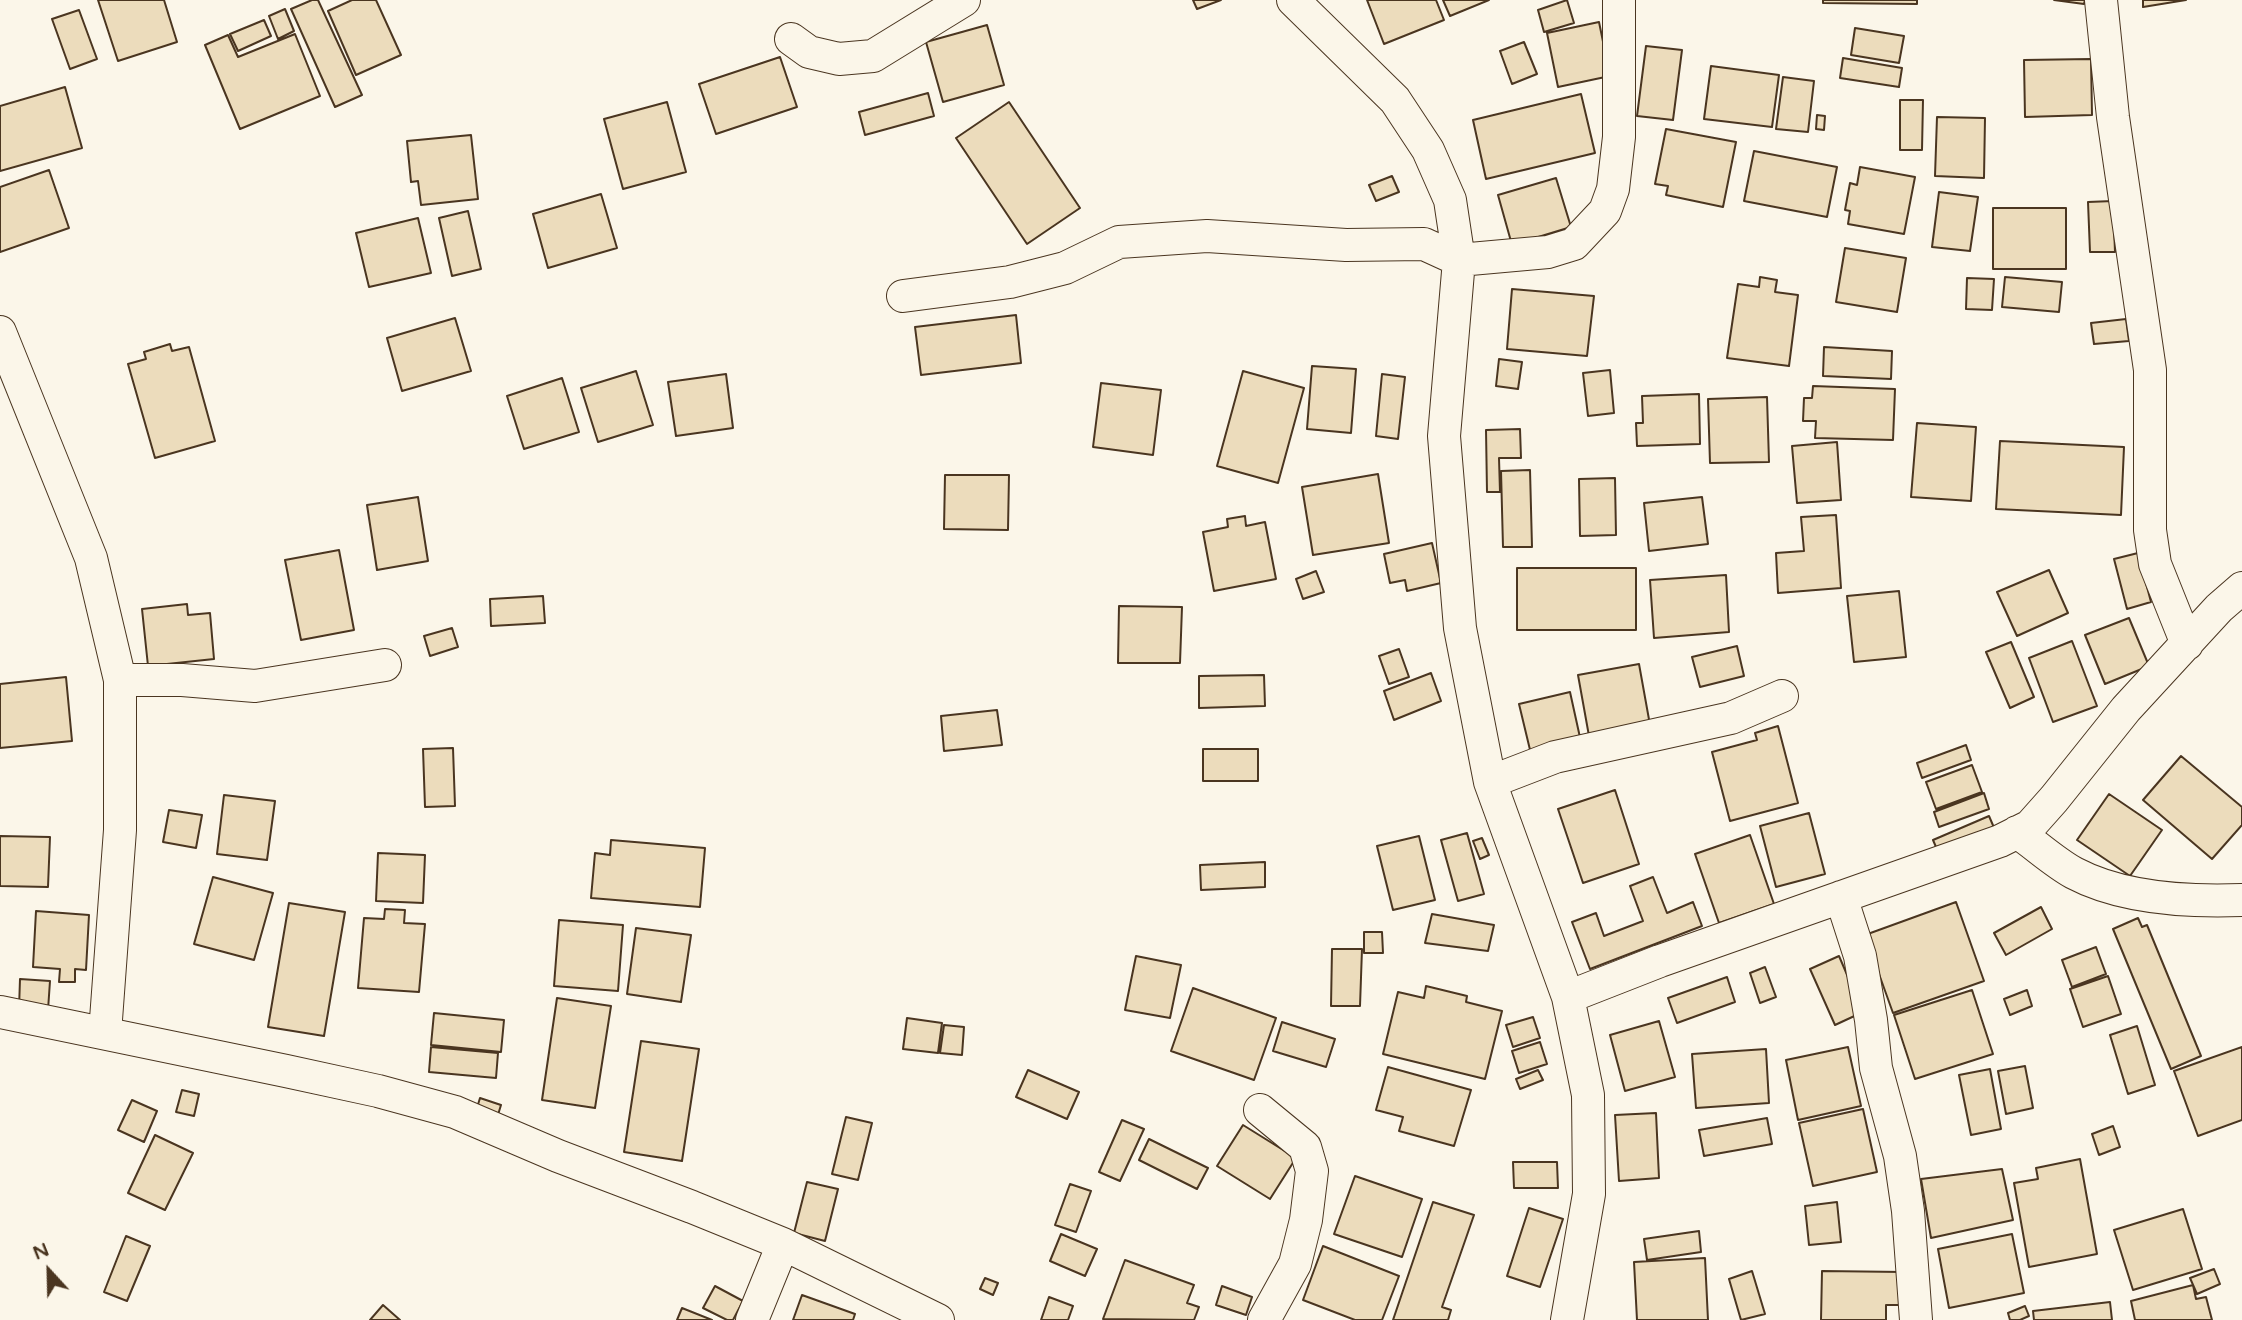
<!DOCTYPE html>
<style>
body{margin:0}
#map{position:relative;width:2242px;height:1320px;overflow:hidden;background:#fbf6e9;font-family:"Varela Round",sans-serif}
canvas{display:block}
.north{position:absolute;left:14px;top:1236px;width:70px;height:70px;-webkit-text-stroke:5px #fbf6e9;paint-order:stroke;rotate:338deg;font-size:19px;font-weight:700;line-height:28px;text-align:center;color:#4a3520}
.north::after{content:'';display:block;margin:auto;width:24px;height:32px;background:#4a3520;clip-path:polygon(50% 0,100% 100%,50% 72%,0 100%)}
</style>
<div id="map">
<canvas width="2242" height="1320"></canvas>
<div class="north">N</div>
</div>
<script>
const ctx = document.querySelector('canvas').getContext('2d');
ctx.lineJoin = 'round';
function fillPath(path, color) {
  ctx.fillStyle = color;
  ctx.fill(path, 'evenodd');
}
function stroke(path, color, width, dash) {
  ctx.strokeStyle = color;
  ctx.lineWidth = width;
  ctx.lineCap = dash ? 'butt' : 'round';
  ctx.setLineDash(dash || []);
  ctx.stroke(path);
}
const building = new Path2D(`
 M98,0H164L177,42L118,61Z
 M312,0H318L362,95L335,107L291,9Z
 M352,0H376L401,55L356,75L328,11Z
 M1193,0H1221L1197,9Z
 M1367,0H1436L1444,20L1384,44Z
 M1443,0H1489L1450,16Z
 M1567,0L1574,23L1544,32L1538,10Z
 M1823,0H1917V4L1823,3Z
 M2054,0H2085L2084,4Z
 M2143,0H2186L2143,7Z
 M285,9L294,31L278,39L269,16Z
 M79,10L97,59L70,69L52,19Z
 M264,20L271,36L238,51L230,34Z
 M1599,22L1610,76L1558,87L1547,33Z
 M987,25L1004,85L943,102L926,42Z
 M1855,28L1904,36L1899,63L1851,55Z
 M295,34L320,96L240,129L205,45L228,35L238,57Z
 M1524,42L1537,74L1512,84L1500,51Z
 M1646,46L1682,50L1673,120L1637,116Z
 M780,57L797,107L716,134L699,84Z
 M1843,58L1902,68L1899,87L1840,78Z
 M2091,59L2092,115L2025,117L2024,60Z
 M1711,66L1779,75L1772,127L1704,119Z
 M1783,77L1814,81L1808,132L1776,129Z
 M65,87L82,148L0,171V106Z
 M928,93L934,116L865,135L859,112Z
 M1581,94L1595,153L1486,179L1473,120Z
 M1900,100H1923L1922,150H1900Z
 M667,102L686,172L623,189L604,119Z
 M1009,102L1080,208L1027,244L956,138Z
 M1817,115L1825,116L1824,130L1816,129Z
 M1937,117L1985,118L1984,178L1935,176Z
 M1666,129L1736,142L1723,207L1666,195L1668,186L1655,184Z
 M471,135L478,199L421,205L418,181L411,182L407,141Z
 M1754,151L1837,167L1827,217L1744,201Z
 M1860,167L1915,177L1904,234L1848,224L1850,211L1845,210L1850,183L1857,185Z
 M49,170L69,228L0,252V187Z
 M1392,176L1399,192L1376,201L1369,185Z
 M1556,178L1571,227L1512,245L1498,195Z
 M1939,192L1978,197L1970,251L1932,247Z
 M601,194L617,248L548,268L533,214Z
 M2113,201L2115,252H2090L2088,202Z
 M1993,208H2066V269H1993Z
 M468,211L481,269L452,276L439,218Z
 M418,218L431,273L369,287L356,233Z
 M1845,248L1906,258L1897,312L1836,302Z
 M1760,277L1777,280L1775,292L1798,295L1789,366L1727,358L1738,284L1759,287Z
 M2005,277L2062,282L2059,312L2002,307Z
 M1967,278L1994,279L1992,310L1966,309Z
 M1512,289L1594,296L1587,356L1507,349Z
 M1016,315L1021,363L921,375L915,327Z
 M455,318L471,371L402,391L387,338Z
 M2126,319L2129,341L2094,344L2091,323Z
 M170,344L172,351L189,347L215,441L155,458L128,364L146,359L144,352Z
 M1824,347L1892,351L1891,379L1823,376Z
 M1499,359L1522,362L1518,389L1496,386Z
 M1312,366L1356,369L1351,433L1307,429Z
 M1610,370L1614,413L1588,416L1583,373Z
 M636,371L653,425L598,442L581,388Z
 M1243,371L1304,388L1278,483L1217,466Z
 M726,374L733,428L676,436L668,382Z
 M1382,374L1405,377L1398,439L1376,436Z
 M562,378L579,432L524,449L507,396Z
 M1101,383L1161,390L1153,455L1093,447Z
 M1813,386L1895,389L1893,440L1815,438L1816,421H1803L1804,398H1812Z
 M1699,394L1700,444L1637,446L1636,423H1643L1642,396Z
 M1767,397L1769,462L1710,463L1708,399Z
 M1917,423L1976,427L1971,501L1911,497Z
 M1520,429L1521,458H1499L1500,492H1487L1486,430Z
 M2000,441L2124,447L2121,515L1996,509Z
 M1837,442L1841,500L1797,503L1792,446Z
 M1530,470L1532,547H1503L1501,471Z
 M1378,474L1389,543L1313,555L1302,487Z
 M945,475H1009L1008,530L944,529Z
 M1615,478L1616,535L1580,536L1579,479Z
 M418,497L428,561L377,570L367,505Z
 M1702,497L1708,544L1649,551L1644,503Z
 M1836,515L1841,588L1778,593L1776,553L1804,551L1801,517Z
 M1245,516L1246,526L1265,522L1276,579L1214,591L1203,532L1228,527L1227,519Z
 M1432,543L1441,583L1407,591L1405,580L1390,583L1384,554Z
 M339,550L354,630L301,640L285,560Z
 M2138,553L2151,602L2127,609L2114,559Z
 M1517,568H1636V630H1517Z
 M2049,570L2068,613L2017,636L1997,592Z
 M1316,571L1324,592L1303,599L1296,579Z
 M1726,575L1729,632L1654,638L1650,580Z
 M1899,591L1906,657L1854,662L1847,596Z
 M543,596L545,623L491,626L490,599Z
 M187,604L188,615L210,613L214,659L148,666L142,609Z
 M1119,606L1182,607L1180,663H1118Z
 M2129,618L2149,666L2105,684L2085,635Z
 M452,628L458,647L430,656L424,636Z
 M2072,641L2097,706L2053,722L2029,658Z
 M2011,642L2034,697L2010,708L1986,652Z
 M1737,646L1744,676L1700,687L1692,657Z
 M1399,649L1409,677L1389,684L1379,656Z
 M1639,664L1650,725L1589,736L1578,675Z
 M1431,673L1441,701L1394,720L1384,691Z
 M1264,675L1265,706L1199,708V676Z
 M66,677L72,741L0,748V684Z
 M1570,692L1581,742L1531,754L1519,704Z
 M997,710L1002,745L944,751L941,716Z
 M1778,726L1798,803L1730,821L1712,752L1757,740L1755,733Z
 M1966,745L1971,760L1922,778L1917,763Z
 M453,748L455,806L425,807L423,749Z
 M1203,749H1258V781H1203Z
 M2181,756L2242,807V825L2212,859L2143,800Z
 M1972,765L1982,792L1936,809L1926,782Z
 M1615,790L1639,864L1583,883L1558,809Z
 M1984,793L1989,809L1939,827L1934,812Z
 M2109,794L2162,830L2130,876L2077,840Z
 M224,795L275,801L267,860L217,854Z
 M169,810L202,815L196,848L163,842Z
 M1809,813L1825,874L1776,887L1760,826Z
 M1989,816L1998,837L1942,861L1933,840Z
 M1467,833L1484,894L1458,901L1441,840Z
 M1750,835L1774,904L1719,923L1695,854Z
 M0,836L50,837L48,887L0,886Z
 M1419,836L1435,900L1393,910L1377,846Z
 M1482,838L1489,855L1480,859L1473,841Z
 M611,840L705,848L700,907L591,898L595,853L610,855Z
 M378,853L425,855L423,903L376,901Z
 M1265,862V887L1201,890L1200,865Z
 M213,877L273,893L254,960L194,944Z
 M1653,877L1667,913L1693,902L1702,926L1590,969L1572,922L1596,913L1604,936L1643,921L1630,886Z
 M1956,902L1984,981L1893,1013L1865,935Z
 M289,903L345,912L324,1036L268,1027Z
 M2041,907L2052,929L2006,955L1994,933Z
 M385,909L405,910L404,923L425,924L419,992L358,988L364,918L384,919Z
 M36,911L89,915L86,970L75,969V982H59L60,969L33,967Z
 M1432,914L1494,925L1488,951L1425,943Z
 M2138,918L2142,927L2147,925L2201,1056L2171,1069L2113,929Z
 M559,920L623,925L618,991L554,986Z
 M636,928L691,935L681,1002L627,994Z
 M1364,932H1382L1383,953H1364Z
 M2096,947L2106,974L2072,987L2062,960Z
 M1332,949H1362L1360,1006H1331Z
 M1136,956L1181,965L1170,1018L1125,1010Z
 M1839,956L1863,1012L1835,1025L1810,969Z
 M1765,967L1776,997L1760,1003L1750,973Z
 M2108,976L2121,1014L2083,1027L2070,989Z
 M1727,977L1735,1002L1677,1023L1668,998Z
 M20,979L50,981L48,1010L19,1009Z
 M1426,986L1467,996L1466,1002L1502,1011L1485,1079L1383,1054L1398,992L1424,998Z
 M1193,988L1276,1018L1254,1080L1171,1051Z
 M1972,990L1993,1054L1915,1079L1894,1015Z
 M2027,990L2032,1006L2010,1015L2004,999Z
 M557,998L611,1006L595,1108L542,1100Z
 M434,1013L504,1020L501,1052L431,1045Z
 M1533,1017L1540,1038L1513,1047L1506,1025Z
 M907,1018L942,1023L938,1053L903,1049Z
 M1659,1021L1675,1077L1625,1091L1610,1035Z
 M1282,1022L1335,1039L1326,1067L1273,1051Z
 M944,1025L964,1027L962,1055L940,1053Z
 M2137,1026L2155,1085L2128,1094L2110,1035Z
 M641,1041L699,1049L682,1161L624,1152Z
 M1540,1042L1547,1064L1519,1073L1512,1051Z
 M431,1047L498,1053L496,1078L429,1072Z
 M1848,1047L1861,1106L1798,1120L1786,1060Z
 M2242,1047V1120L2198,1136L2174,1071Z
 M1766,1049L1769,1103L1696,1108L1692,1054Z
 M2025,1066L2033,1108L2006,1114L1998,1071Z
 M1388,1067L1471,1090L1454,1146L1399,1131L1403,1117L1376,1110Z
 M1990,1069L2001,1129L1971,1135L1959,1075Z
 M1028,1070L1079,1092L1067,1119L1016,1097Z
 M1538,1070L1543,1080L1520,1089L1516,1079Z
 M182,1090L199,1094L194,1116L176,1112Z
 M480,1098L501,1105L497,1118L476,1111Z
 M132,1100L157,1111L144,1142L118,1130Z
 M1863,1109L1877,1172L1813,1186L1799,1123Z
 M1656,1113L1659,1178L1619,1181L1615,1115Z
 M846,1117L872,1123L858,1180L832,1174Z
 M1767,1118L1772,1144L1704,1156L1699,1130Z
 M1122,1120L1144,1129L1120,1181L1099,1172Z
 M1243,1125L1296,1158L1270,1199L1217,1166Z
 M2113,1126L2120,1147L2099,1155L2092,1134Z
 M155,1135L193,1153L165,1210L128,1193Z
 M1149,1139L1208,1168L1197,1189L1139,1160Z
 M2080,1159L2097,1254L2029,1267L2014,1183L2038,1179L2036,1168Z
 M1513,1162H1557L1558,1188H1514Z
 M2002,1169L2013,1220L1931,1238L1921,1179Z
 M1355,1176L1422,1199L1402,1257L1334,1234Z
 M807,1182L838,1189L825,1241L794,1233Z
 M1070,1184L1091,1191L1076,1232L1055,1225Z
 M1433,1202L1474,1215L1442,1307L1451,1310L1448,1320H1393Z
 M1837,1202L1841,1242L1809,1245L1805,1206Z
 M1529,1208L1563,1219L1540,1287L1507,1276Z
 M2183,1209L2202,1269L2133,1290L2114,1230Z
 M1699,1231L1701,1252L1647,1260L1644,1239Z
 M1061,1234L1097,1249L1085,1276L1050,1261Z
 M2012,1234L2024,1293L1949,1308L1938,1249Z
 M126,1236L150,1246L127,1301L104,1292Z
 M1323,1246L1399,1276L1382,1320H1355L1303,1300Z
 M1705,1258L1708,1320H1637L1634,1262Z
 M1125,1260L1194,1285L1187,1303L1199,1307L1194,1320L1103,1319Z
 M2214,1269L2220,1284L2197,1294L2190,1278Z
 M1752,1271L1765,1314L1741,1320L1729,1279Z
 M1822,1271L1903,1272L1902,1305H1886V1320H1821Z
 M985,1278L998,1283L993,1295L980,1289Z
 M2193,1285L2196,1299L2206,1297L2212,1320H2135L2131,1301Z
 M715,1286L743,1301L733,1320H727L703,1308Z
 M1222,1286L1252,1297L1246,1315L1216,1305Z
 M802,1295L855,1314L853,1320H793Z
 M1049,1297L1073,1306L1068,1320H1041Z
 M2110,1302L2112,1320H2034L2033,1311Z
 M383,1305L400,1320H370Z
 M2025,1306L2029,1316L2020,1320H2010L2008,1313Z
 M682,1308L712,1320H677Z`);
fillPath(building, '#ecdcbc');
stroke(building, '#4a3520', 2);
const street = new Path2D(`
 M1293,0L1395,100L1428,150L1450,200L1459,260L1444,436L1460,628L1490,782L1568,997L1588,1095L1589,1194L1567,1320
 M2101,0L2113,117L2150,370V530L2155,564L2187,644
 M791,39L809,52L839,59L873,56L964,0
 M903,296L1010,282L1065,268L1119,242L1207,236L1346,245L1424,244L1459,260L1548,252L1574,244L1605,211L1613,189L1619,137V0
 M0,332L91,558L120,680V830L105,1033
 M120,680H182L255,686L385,665
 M1490,782L1555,757L1731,718L1782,696
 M2017,832C2036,845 2054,862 2074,873C2123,899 2188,902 2242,900
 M1841,897L1860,956L1871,1020L1876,1068L1900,1156L1908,1211L1916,1320
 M1568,997L1660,961L2000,841L2030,826L2054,799L2126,709L2219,608L2242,588
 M0,1012L286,1071L378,1091L455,1112L558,1156L692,1207L783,1244L938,1320
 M1260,1110L1305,1147L1312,1171L1306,1220L1295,1264L1264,1320
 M752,1320L783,1244`);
stroke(street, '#4a3520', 34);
stroke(street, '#fbf6e9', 32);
</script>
